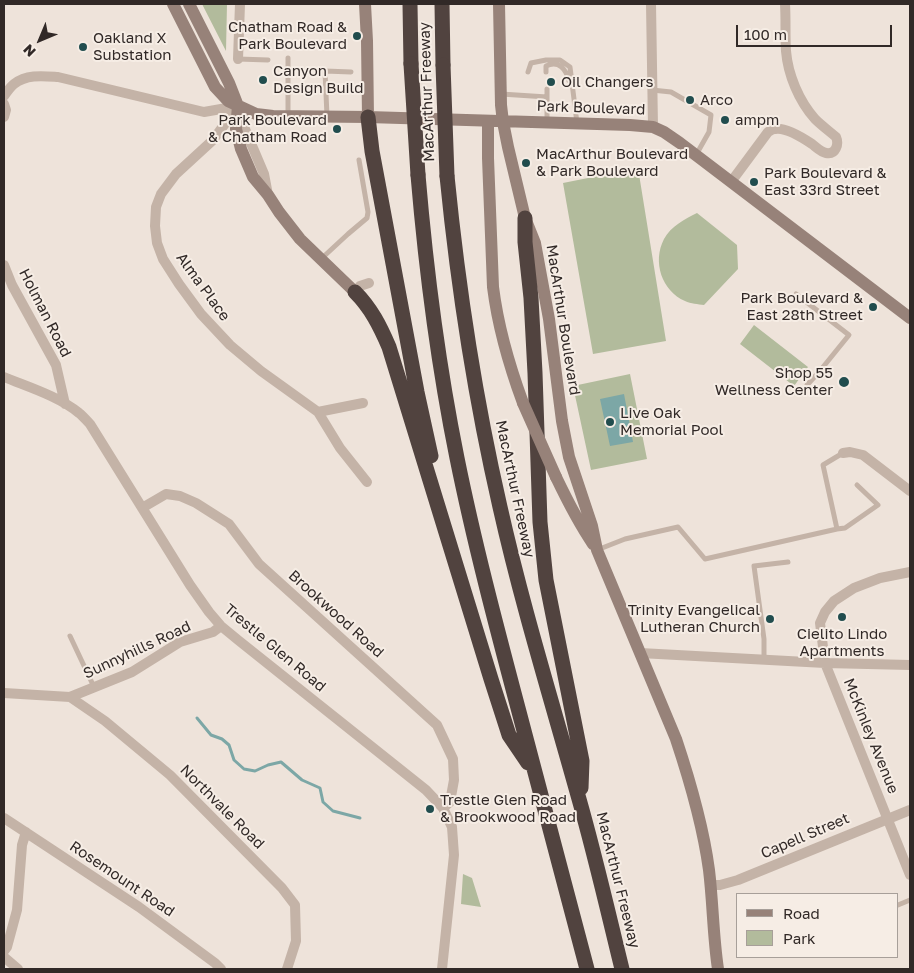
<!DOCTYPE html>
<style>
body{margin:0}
#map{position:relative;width:914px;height:973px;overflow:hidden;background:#eee3da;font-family:"Golos Text",sans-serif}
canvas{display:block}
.frame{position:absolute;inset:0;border:5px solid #312927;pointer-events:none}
.legend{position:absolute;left:736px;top:893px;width:162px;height:65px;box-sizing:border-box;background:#f6ede5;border:1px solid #a79f99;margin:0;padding:6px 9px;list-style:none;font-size:15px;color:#312927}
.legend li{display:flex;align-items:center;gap:10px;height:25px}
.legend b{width:25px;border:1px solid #a79f99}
.north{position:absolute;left:15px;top:15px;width:50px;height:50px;-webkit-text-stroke:4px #f6ede5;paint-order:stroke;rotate:225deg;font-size:14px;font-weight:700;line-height:20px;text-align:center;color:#312927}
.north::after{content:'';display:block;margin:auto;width:18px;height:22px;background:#312927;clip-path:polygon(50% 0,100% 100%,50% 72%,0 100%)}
.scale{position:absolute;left:736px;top:25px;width:156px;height:22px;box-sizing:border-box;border:2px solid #312927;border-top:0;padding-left:6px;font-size:15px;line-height:18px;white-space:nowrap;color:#312927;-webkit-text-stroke:4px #f6ede5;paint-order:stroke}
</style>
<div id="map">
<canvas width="914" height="973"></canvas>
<div class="frame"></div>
<ul class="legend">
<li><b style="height:6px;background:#978279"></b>Road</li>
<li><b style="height:14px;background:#b2bb9c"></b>Park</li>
</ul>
<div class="north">N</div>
<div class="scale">100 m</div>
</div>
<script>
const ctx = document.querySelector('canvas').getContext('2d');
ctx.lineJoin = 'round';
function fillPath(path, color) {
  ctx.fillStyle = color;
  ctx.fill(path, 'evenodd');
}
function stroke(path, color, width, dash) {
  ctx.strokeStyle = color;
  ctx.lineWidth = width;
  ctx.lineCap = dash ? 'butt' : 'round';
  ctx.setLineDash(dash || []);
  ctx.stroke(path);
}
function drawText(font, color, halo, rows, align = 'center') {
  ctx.font = font + ' "Golos Text",sans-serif';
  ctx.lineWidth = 4;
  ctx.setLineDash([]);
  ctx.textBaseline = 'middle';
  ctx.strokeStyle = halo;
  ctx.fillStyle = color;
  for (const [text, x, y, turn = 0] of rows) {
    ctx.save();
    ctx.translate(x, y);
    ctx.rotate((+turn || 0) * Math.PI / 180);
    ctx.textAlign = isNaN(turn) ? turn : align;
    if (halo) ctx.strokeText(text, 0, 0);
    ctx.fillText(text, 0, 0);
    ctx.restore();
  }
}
fillPath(new Path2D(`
 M202,4H227L226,51Z
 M638,168L666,341L593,354L563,183Z
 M697,213L737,245L738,269L704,305C698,304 691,304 685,301C662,291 652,262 664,239C671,226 685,219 697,213Z
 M754,325L808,367L794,386L740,344Z
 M630,374L647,459L591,470L573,386Z
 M463,874L472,878L481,907L461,904Z`), '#b2bb9c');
fillPath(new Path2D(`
 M624,394L633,442L610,446L600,399Z`), '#7ca7a6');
stroke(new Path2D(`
 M197,718L211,735L222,739L229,745L234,760L244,769L255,771L268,765L281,762L302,780L320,788L323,802L333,811L360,818`), '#7ca7a6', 3);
stroke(new Path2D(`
 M238,59L268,60
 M528,72L531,63L546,60H560L570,67L577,123
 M546,72V66C559,60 566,69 569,81
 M652,90L671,92L711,115L709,132L696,155
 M501,94L547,97
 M288,116V58
 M327,116L325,71L351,72
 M547,122V89
 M321,259L348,234L367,218L368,212L359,160
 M796,294L849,335L819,372L807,385
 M837,529L845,528L878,505L857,485
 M597,550L625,539L678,527L705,559L837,529L823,465L843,453
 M70,636L94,687
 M764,659V639L754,566L788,562
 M898,905L910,900`), '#c4b3a7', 5);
stroke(new Path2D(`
 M651,4L653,127
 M238,59L240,4
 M4,96C7,92 10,87 14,84C27,74 43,76 58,77L204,112L238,106
 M4,104L6,110L4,117
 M238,106L213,140L176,174L161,194L156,207L155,226L157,243L163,259L179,284L201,314L230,345L261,371L318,412L340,448L367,482
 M239,112L242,122L264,174L268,195
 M731,182L768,132C770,131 772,129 775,129C786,127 803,138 812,144C816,147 821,152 826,153C836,155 839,144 836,137C829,131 821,125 815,119C799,101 788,75 786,51C785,35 786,19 785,4
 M4,265L12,285L56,365L65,404
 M355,292L360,286L369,283
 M4,377C28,387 58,396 79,413C83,416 86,420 90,424L190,585L209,612L221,626L238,640L426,790L443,808L452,827L454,855L442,969
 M318,412L363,403
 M843,453L850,452L863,455L910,491
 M142,508L166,494L180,496L196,503L229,524L259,564L437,725L453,759L454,780L450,802L443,808
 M910,572L880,578L854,588L834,601L825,612L820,623L825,663L910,875
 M640,653L825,663L910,665
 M4,693L70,697L132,672L180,642L213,632L221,626
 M70,697L105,721L170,775L282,888L295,905L296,941L287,969
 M4,818L139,907L215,963L221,969
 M710,885H720L738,880L910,810
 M4,951L7,947L17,910L22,845L26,832
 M4,957L18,969`), '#c4b3a7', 10);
stroke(new Path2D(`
 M173,4L215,87L228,101L256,114L273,116L368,117L630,125L653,127L664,132L680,143L910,318
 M189,4L229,83L238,106L236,129L241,149L253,177L268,195L279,212L300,239L355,292
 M365,4L367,41L368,117
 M499,4L501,105L503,122L508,147L525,218L535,243L549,319L562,421L569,457L592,526L597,550L676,739C690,781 703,825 709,870C713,903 713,936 718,969
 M488,121V158L493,287C498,327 509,365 523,403
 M556,477C567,500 578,522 593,544`), '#978279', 12);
stroke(new Path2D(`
 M410,4L411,64
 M442,4L443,65
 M368,117L372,151L417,392L431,456
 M418,175C426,270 438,364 457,458C474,542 496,625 518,708C541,795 564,882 587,969
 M447,176C458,287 475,398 500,507C522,605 552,702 579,799C595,855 608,912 622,969
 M525,218V242L531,298L535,373L540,522L546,580L582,761L581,788
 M355,292C371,308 380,326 389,347L491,679L509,735L528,763`), '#51433f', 15);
stroke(new Path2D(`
 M523,403L556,477`), '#978279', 12);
stroke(new Path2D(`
 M411,64L418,175
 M443,65L447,176`), '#51433f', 15);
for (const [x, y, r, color] of [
 [357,36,5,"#214d4e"],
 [83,47,5,"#214d4e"],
 [263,80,5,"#214d4e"],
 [551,82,5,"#214d4e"],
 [690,100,5,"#214d4e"],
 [725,120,5,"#214d4e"],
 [337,129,5,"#214d4e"],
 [526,163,5,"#214d4e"],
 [754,182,5,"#214d4e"],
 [873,307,5,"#214d4e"],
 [844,382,6,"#214d4e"],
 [610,422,5,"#214d4e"],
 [842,617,5,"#214d4e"],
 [770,619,5,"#214d4e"],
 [430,809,5,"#214d4e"]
]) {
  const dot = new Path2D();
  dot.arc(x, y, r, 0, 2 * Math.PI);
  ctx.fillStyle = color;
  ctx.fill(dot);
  stroke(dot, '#f6ede5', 2);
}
drawText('15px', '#312927', '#f6ede5', [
 ["Chatham Road &",347,27,"right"],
 ["Park Boulevard",347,44,"right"],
 ["Oakland X",93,38],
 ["Substation",93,55],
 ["Canyon",273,71],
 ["Design Build",273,88],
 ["Oil Changers",561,82],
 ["Arco",700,100],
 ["Park Boulevard",327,120,"right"],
 ["& Chatham Road",327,137,"right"],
 ["ampm",735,120],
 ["MacArthur Boulevard",536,154],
 ["& Park Boulevard",536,171],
 ["Park Boulevard &",764,173],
 ["East 33rd Street",764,190],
 ["Park Boulevard &",863,298,"right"],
 ["East 28th Street",863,315,"right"],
 ["Shop 55",833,373,"right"],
 ["Wellness Center",833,390,"right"],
 ["Live Oak",620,413],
 ["Memorial Pool",620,430],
 ["Trinity Evangelical",760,610,"right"],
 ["Lutheran Church",760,627,"right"],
 ["Cielito Lindo",842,634,"center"],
 ["Apartments",842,651,"center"],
 ["Trestle Glen Road",440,800],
 ["& Brookwood Road",440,817]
], 'left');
drawText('15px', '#312927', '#f6ede5', [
 ["MacArthur Freeway",427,92,-92],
 ["Park Boulevard",591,108,2],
 ["Alma Place",203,287,54],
 ["Holman Road",45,313,63],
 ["MacArthur Boulevard",563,320,81],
 ["MacArthur Freeway",515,489,78],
 ["Brookwood Road",336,614,42],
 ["Trestle Glen Road",275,648,40],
 ["Sunnyhills Road",137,650,-25],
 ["McKinley Avenue",871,736,68],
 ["Northvale Road",222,807,45],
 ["Capell Street",805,836,-23],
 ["Rosemount Road",122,879,34],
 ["MacArthur Freeway",618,880,76]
]);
</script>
